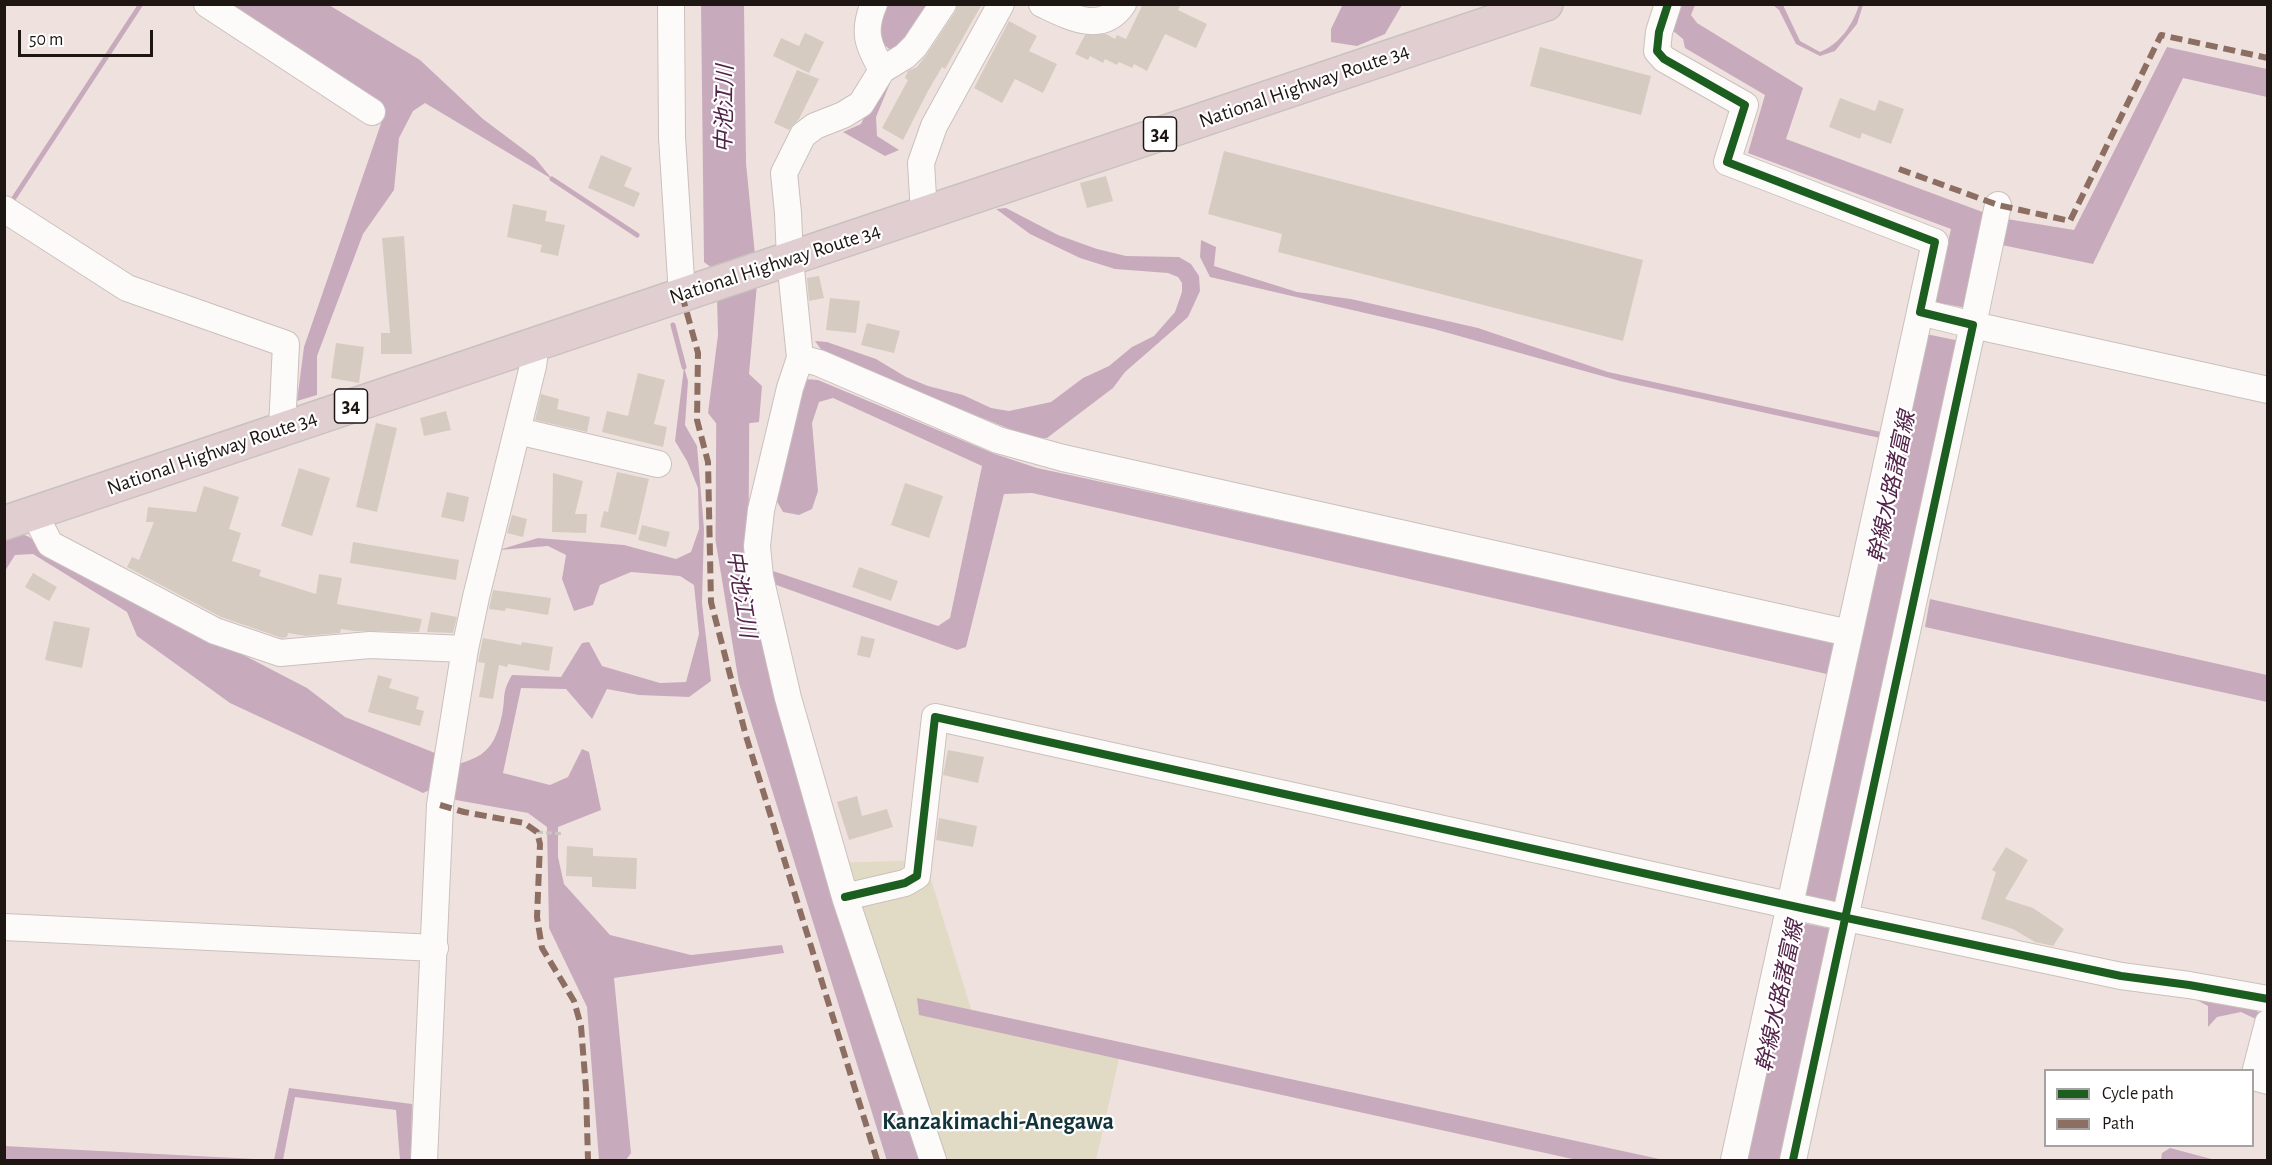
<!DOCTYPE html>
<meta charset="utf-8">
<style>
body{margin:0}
#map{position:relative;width:2272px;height:1165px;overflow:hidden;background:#efe2de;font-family:"Alegreya Sans",sans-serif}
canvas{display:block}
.frame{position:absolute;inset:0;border:6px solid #1e1613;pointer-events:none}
.legend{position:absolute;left:2044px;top:1069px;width:210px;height:78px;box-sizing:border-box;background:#fff;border:2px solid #a5a2a1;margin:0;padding:8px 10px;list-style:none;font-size:18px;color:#1e1613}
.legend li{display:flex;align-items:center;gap:12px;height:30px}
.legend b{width:30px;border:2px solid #a5a2a1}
.scale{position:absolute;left:18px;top:30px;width:135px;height:27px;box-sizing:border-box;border:3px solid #1e1613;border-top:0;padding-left:8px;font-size:18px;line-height:21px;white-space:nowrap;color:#1e1613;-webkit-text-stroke:4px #fff;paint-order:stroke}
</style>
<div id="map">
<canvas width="2272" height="1165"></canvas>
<div class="frame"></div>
<ul class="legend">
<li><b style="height:8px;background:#1b5e20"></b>Cycle path</li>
<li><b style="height:8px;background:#8d6e63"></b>Path</li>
</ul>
<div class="scale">50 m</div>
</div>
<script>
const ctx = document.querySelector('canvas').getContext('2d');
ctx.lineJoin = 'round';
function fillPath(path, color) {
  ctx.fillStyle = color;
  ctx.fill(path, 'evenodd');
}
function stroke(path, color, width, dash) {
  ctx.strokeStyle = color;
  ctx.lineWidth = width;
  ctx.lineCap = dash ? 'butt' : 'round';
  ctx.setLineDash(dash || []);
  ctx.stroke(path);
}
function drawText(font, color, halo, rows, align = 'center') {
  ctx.font = font + ' "Alegreya Sans","Noto Sans JP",sans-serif';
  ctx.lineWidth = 4.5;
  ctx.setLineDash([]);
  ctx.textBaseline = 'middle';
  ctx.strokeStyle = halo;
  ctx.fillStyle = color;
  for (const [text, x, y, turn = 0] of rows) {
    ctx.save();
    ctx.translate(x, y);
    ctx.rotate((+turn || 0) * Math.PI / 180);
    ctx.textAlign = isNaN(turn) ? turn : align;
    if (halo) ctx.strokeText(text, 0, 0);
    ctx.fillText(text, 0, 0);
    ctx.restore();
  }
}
fillPath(new Path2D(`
 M925,860L977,1028L1119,1059L1096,1160H924L832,863Z`), '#e1dbc6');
fillPath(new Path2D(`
 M1343,4H1402V5L1385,34L1357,46L1331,42V29Z
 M228,5H329L420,60L483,119L535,158L552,179L425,103L413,111L399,138L394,190L363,234L317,356V395L297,401L304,347L386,109Z
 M701,5H744L746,163L755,255L717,272L704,262Z
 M885,5H932L894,53L882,43L876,26Z
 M1682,5H1695L1691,15L1697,23L1803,88L1786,139L1988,214L1967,308L1934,302L1951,229L1748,153L1765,95L1685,48L1683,39L1672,30Z
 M1773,5H1783L1800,41L1820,52C1840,44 1853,24 1859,5H1863L1857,24L1835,51L1820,56L1796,44L1779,10Z
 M2167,47L2267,69V97L2183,78L2093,264L2002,245L2007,219L2074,230Z
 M893,76L876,117L877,136L899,150L885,156L843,132L861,124L881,82Z
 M1006,208L1058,235L1097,249L1126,256L1179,257L1191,264L1199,276L1200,291L1188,317L1125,372L1113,388L1047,438H1032L825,355L815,341L827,342L876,359L906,377L928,386L963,395L991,408L1009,411L1051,402L1083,378L1109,366L1132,347L1154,336L1175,312L1182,292V283L1178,277L1168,273L1115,269L1080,258L1030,234L996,209Z
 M1201,240L1216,247L1214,266L1297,292L1351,299L1478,328L1608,372L1881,432L1880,438L1620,381L1434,329L1210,277L1200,257Z
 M757,284L749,374L762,386L759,422L719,427L708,413L718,335L717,297Z
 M1926,334L1960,341L1839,903L1803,895Z
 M684,367L688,381L685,425L697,446L704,529L702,603L711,681L689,697L639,695L607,689L592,719L566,689L521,688L503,773L550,785L568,777L582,749L589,752L601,810L558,827V857L564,884L610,935L691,955L782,945L784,953L614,978L631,1153L626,1160H599L587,1007L549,928L547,827L528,813L456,800L444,790L434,788L423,793L230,703L137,636L127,612L33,554L15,555L5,571V538C26,530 30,536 45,552L307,688L345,717L435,753L439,769C476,759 493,758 502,715C506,696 501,694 512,675L561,677L582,643L589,642L602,666L660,683L686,682L699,634L694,585L680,576L631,572L600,585L593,605L574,611L562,579L566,555L548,546L499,550L538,538L624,545L676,559L691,552L699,529L698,488L687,461L675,441Z
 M804,379L818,380L995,454L1037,468L1837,641L1831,675L1032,493L1004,494L966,647L957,650L768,582L767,569L938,626L950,618L982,466L833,398L819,402L812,423L818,491L812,509L799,515L783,512L775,498Z
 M1930,599L2267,675V702L1925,627Z
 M1797,922L1832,929L1780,1160H1744Z
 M2191,997L2248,1005L2261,1014L2258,1020L2241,1012L2217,1017L2208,1027V1006Z
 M917,998L1664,1160H1577L919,1015Z
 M289,1088L412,1104L411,1160H400L396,1110L295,1097L283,1160H5L4,1146L274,1160Z
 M2170,1148L2215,1160H2161L2162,1153Z`), '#c8aabd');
stroke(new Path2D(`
 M552,179L637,235
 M14,198L141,4
 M673,325L684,367`), '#c8aabd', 5);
stroke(new Path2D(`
 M733,380L732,539L755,679L904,1160`), '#c8aabd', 33);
fillPath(new Path2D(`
 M958,4H982L945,69L942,67L928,91L903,140L882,128L908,80L905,78L908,71L917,67L927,54L955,12Z
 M1143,4H1181L1178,10L1207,24L1196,48L1165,34L1147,71L1134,64L1132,68L1119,62L1117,65L1105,59L1103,63L1090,56L1088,60L1075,54L1085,35L1106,34L1115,39L1117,35L1126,39Z
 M1009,21L1037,36L1029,51L1057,64L1043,93L1015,79L1002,103L974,88Z
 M805,33L824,42L809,73L773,56L781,38L799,46Z
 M1540,47L1651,76L1641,115L1530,86Z
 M797,70L819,79L799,119L789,130L774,123Z
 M1840,98L1875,111L1879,100L1904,109L1891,144L1862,133L1860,139L1829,127Z
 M1224,151L1643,260L1623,341L1278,252L1282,234L1208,214Z
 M601,155L632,168L624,186L640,193L634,207L588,188Z
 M1106,176L1113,201L1087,208L1080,183Z
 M513,204L547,211L545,221L565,225L558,256L540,252L542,245L507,237Z
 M404,236L412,354H381V333H390L382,238Z
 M819,276L824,298L809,301L807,278Z
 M830,298L860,301L856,333L826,330Z
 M867,323L900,331L894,353L861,345Z
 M336,343L364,347L359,383L331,378Z
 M638,373L665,380L654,424L667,427L663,447L602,432L607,411L628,416Z
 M541,394L559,399L557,409L590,417L587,432L535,420Z
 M446,411L451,430L424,436L420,418Z
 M376,423L397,428L377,512L356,507Z
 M299,468L330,478L312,536L281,526Z
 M617,472L649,479L636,535L600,527L604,511L608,512Z
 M553,473L583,481L575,514H587L586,533L552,532Z
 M905,483L943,496L929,538L891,525Z
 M204,486L239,497L229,529L241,533L232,561L261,570L259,576L316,594L319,574L342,578L337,604L422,619L419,632L354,631L341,629L340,633L306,636L288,633L287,637L282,638L221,617L127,567L132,557L139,560L154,522H146L148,507L196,512Z
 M447,492L469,497L464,522L441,517Z
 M512,515L527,519L523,537L507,533Z
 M642,525L670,532L666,547L638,540Z
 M353,542L459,560L456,580L350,563Z
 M859,567L898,581L891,601L852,587Z
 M33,573L57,587L49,601L25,587Z
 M493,590L551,598L548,615L506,608L505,611L489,609Z
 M431,612L457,617L453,633L427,632Z
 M54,621L90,628L82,668L45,660Z
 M861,636L875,639L870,658L857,655Z
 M483,638L521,645L522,642L553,647L549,671L508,664L507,667L499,665L493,699L479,697L485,663L478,662Z
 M378,675L392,679L389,688L419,697L416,709L424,711L420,726L368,712Z
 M948,750L984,757L978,783L943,775Z
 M857,796L862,816L887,809L893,827L849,840L837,802Z
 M939,818L977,826L973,847L936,840Z
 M567,846L593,848V856L637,858L636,889L592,887V877L566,876Z
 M2006,847L2028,860L2005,899L2033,908L2064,929L2053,946L2035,942L2013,929L1981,919L1996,872L1992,870Z`), '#d6cbc1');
const minor = new Path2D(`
 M207,4L372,112
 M671,4L672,137L682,295
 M874,4C862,32 868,45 882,70L905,56L915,46L943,4
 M1042,4C1070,17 1102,35 1123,4
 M1668,4L1659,32L1657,51L1664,59L1745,105L1727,162L1935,242L1920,312L1973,325L1793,1160
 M882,70L861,104L843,115L815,126L803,135L784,173L788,213L790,259L800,358L790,388L761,510L757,546L760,577L788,698L845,897L933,1160
 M1998,205L1973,325L2268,390
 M4,209L127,288L286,344L282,429
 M924,214L921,163L934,126L1001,4
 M800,358L819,363L998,440L1063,458L1849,633
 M518,431L658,464
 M34,513L50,544L215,631L280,653L370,645L465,649
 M845,897L905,883L917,876L935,717L1847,918L2121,976L2189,985L2268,999
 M4,927L435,948
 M2268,1023L2254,1077L2268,1081
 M424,1160L440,805L465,649L476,597L533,366L536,343
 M1734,1160L1920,312`);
const highway = new Path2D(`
 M4,523L1546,4`);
stroke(minor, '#cac0bd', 28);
stroke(highway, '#c8c2bf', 36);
stroke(new Path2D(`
 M537,832L564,834`), '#c9c5c3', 3, [6, 3]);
stroke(minor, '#fdfbfa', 26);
stroke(highway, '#e0ced1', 33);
stroke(new Path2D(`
 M1899,169L1998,205L2070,221L2161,35L2268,58
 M682,295L698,353L697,420L708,462L711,602L746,736L877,1160
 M440,805L464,812L524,823L537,832L540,844L537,917L542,948L574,1001L581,1026L586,1089L588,1160`), '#8d6e63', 6, [12, 6]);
stroke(new Path2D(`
 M1668,4L1659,32L1657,51L1664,59L1745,105L1727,162L1935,242L1920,312L1973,325L1793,1160
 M845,897L905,883L917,876L935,717L1847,918L2121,976L2189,985L2268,999`), '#1b5e20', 8);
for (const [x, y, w] of [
 [1160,134,33],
 [351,406,33]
]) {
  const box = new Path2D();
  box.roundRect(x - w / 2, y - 17, w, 34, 4.5);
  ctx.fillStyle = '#fff';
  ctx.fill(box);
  stroke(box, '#1e1613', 1.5);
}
drawText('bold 20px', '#1e1613', null, [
 ["34",1160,134],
 ["34",351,406]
]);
drawText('21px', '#1e1613', '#fff', [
 ["National Highway Route 34",1304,86,-19],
 ["National Highway Route 34",775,264,-18],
 ["National Highway Route 34",212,453,-19]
]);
drawText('italic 22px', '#53234a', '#fff', [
 ["中池江川",725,109,-89],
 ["幹線水路諸富線",1892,487,-78],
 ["中池江川",741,594,81],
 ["幹線水路諸富線",1780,996,-78]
]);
drawText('bold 24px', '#13353a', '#fff', [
 ["Kanzakimachi-Anegawa",998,1122]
]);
</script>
